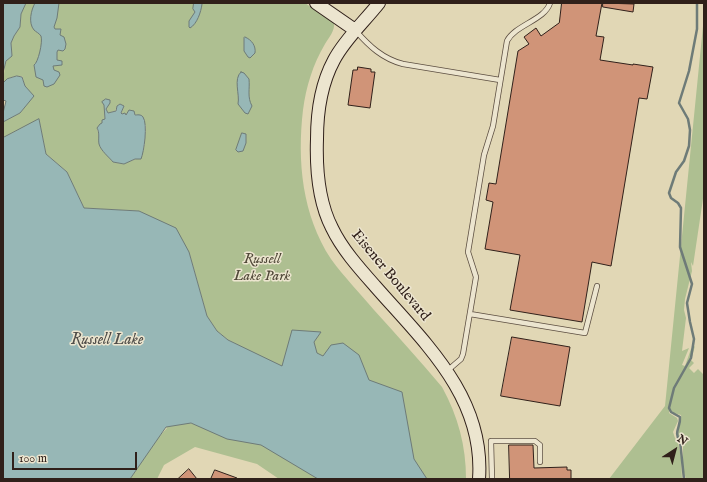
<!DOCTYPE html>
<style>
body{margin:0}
#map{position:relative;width:707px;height:482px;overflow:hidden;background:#e1d7b5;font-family:"IM FELL English",serif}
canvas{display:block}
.frame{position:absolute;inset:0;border:4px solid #30201a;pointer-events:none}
.north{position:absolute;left:655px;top:430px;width:40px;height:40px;-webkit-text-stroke:3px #ece5cf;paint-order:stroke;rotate:36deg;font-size:11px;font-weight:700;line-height:16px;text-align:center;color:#30201a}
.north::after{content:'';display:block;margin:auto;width:14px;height:18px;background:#30201a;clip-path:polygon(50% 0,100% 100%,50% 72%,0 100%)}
.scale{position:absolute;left:12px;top:452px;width:125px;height:18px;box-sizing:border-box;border:2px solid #30201a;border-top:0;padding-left:5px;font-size:12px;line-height:14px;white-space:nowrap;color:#30201a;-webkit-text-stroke:3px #ece5cf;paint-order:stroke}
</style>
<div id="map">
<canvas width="707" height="482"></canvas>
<div class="frame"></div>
<div class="north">N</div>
<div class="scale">100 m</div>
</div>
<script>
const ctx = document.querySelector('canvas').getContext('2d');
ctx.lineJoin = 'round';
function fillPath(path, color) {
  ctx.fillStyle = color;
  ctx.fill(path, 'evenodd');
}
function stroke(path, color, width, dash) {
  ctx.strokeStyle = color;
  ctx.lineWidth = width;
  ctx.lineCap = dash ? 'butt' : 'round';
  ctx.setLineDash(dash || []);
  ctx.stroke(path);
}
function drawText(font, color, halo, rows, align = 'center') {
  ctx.font = font + ' "IM FELL English",serif';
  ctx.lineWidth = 3;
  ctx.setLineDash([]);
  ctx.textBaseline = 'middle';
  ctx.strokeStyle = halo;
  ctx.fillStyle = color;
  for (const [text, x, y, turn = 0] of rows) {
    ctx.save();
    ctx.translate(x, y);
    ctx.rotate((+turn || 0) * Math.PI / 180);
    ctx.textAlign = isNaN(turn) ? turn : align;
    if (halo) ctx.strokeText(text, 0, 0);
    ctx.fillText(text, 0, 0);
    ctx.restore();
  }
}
fillPath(new Path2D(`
 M26,3H305L334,23C335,31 329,37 325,44C313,64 306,87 303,110C297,161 302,215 331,259C344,277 360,293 374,310C397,335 420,361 442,387C458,416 466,446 466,479H372L293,374L228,340L217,331L207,316L189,252L139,211L84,208L67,172L46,154L39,120L3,138V122L20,113L33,96L25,86L22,76C14,76 8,77 3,83L5,65L7,60L12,56L11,43L14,36L20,27L21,14ZM108,100H110L106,109L108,113L115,111L117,106L120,104L124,106L121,114L125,113L126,115L129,113L137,115L146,126L144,148L136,159L123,164L113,162L101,148L99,142V136L97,128L105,120L104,105Z
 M704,16V192L693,266L691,262L692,271L685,299L684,310L686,318L682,351L689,348L682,365L685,366L691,349L695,346L691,360L694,363L689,368L694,373L698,369L704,375V479H686L683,469V443L678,435C678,428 682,421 681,415L674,413L669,409V413L677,418L678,421L673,432L675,438L678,442L681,458L682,479H609L665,406Z
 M186,422L234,435L365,479H279L257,464L195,447L164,465L157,479H130L157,439L167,428L166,427Z`), '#aebf91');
const water = new Path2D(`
 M3,3H26L21,14L20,27L14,36L11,43L12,56L6,61L3,73Z
 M35,3H59L57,18L54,27L55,29H61L60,35L64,37L66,44L65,49L63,51L58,50L57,52V60L62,61V65L53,66L54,70L59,72L60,75L54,84L47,87L44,86L43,80L36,77L34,65C38,63 43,42 41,36C39,33 36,32 34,30C28,23 31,10 35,3Z
 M194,3H202V4C201,12 197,24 190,28L189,27V21L195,12L193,9Z
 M245,37C252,40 256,46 255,53L250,58L248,57L244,51V38Z
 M241,72L244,73L249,79C250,89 247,97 252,106L248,114L245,113L238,104C240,94 233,79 241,72Z
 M17,76L22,77L25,86L34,96L20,113L3,122V113L6,101L3,100V83L7,79Z
 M106,99L110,100V103L106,109L108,113L116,111L117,106L120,104L124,106L121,113L122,114L125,113L126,115L129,110L134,111L135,115C137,115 141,114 143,117C148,124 144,152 141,159H135L124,164L113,162C109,157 101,151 99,144C98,139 100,133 97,128L100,124L102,123V120L105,119L104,105L102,102Z
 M39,119L46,154L67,172L84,208L139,211L176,228L189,252L207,316L217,331L228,340L282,366L292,330L321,332L314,342L317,353L323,356L331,345L343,343L359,355L369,380L402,392L414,459L427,479H318L261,445L227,439L191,423L166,427L130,479H3V138Z
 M242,133L246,134V143L243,151L238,152L236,150Z`);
fillPath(water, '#97b7b6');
stroke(water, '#6e7b78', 1);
stroke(new Path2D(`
 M684,479L680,441C673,432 681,427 680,417L671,412L669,408L674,388L691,358L694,339L690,322L687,303L692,284L680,247L681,208L678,203L671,198L669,193L676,172L684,161L689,146L690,130L688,119L679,103L689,71L697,29V3`), '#6e7b78', 2.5);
const building = new Path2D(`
 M562,3H602L596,36L604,37L600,60L633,65V64L653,67L647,99L639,98L611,266L592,262L582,322L510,310L520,255L485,249L493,202L486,200L489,183L496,184L518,51L529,44L524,37L536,28L541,36L559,23Z
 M603,3L634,4L633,12L603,7Z
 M358,67L371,69V72H375L370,108L348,105L353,70H357Z
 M512,337L570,347L560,406L501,396Z
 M509,445H533L534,468L567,467V470H571V479H510Z
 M189,469L197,479H178Z
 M215,470L237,478V479H211Z`);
fillPath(building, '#d09478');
stroke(building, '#30201a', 1);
const lane = new Path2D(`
 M356,31C369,46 383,59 403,64L500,80
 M470,314L585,333L597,286
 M447,371L461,359L463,354L476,277L468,252L484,155L493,126L507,41C515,25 545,20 550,3
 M492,479L491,441H535L540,445V462`);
const secondary = new Path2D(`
 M316,3L355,30
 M379,3C364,22 345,39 334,60C321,84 317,112 317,139C316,168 318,201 332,228C342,249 359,268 375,286C424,342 485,397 479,479`);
stroke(lane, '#5c4e41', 6);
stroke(secondary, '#30201a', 14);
stroke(lane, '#ece5cf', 4.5);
stroke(secondary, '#ece5cf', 12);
drawText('italic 15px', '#504838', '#ece5cf', [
 ["Russell",262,260],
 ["Lake Park",262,277]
]);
drawText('15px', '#30201a', '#ece5cf', [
 ["Eisener Boulevard",390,276,50]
]);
drawText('italic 16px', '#4f4d49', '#ece5cf', [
 ["Russell Lake",107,341]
]);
</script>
